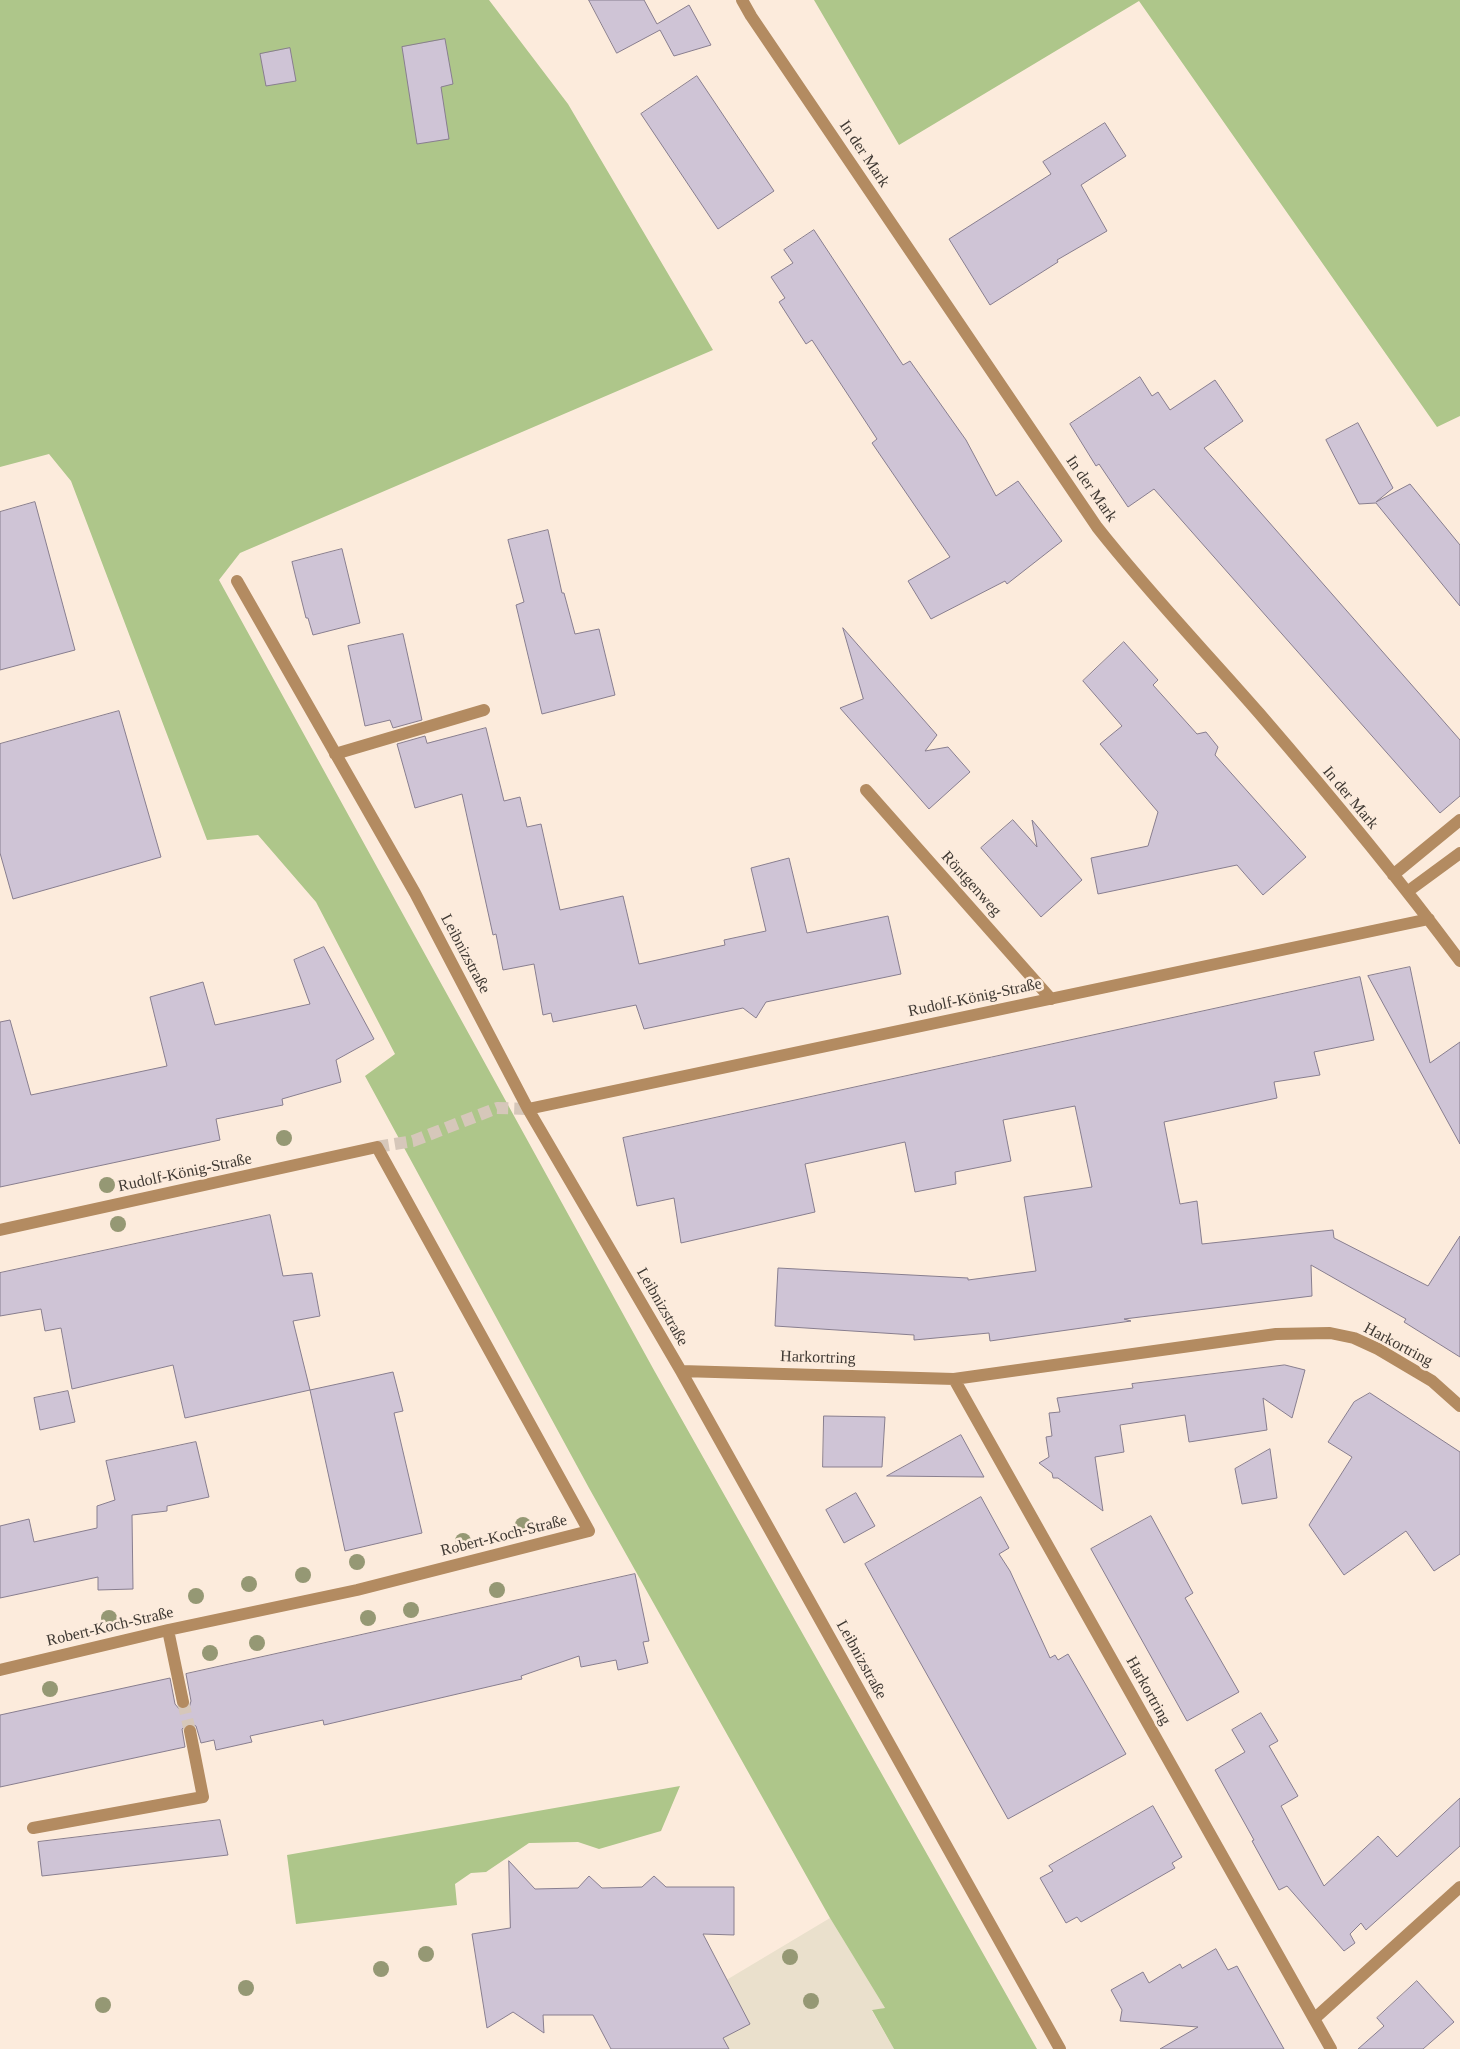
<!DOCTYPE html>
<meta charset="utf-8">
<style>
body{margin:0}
canvas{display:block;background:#fcebdc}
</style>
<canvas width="1460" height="2049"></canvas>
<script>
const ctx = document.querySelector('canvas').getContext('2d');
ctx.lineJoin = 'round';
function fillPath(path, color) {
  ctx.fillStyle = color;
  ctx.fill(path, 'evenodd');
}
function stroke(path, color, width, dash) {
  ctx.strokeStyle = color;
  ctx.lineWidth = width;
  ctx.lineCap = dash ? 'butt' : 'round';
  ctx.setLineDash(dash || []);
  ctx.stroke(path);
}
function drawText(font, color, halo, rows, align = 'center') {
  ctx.font = font + ' "Times New Roman",serif';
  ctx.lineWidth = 5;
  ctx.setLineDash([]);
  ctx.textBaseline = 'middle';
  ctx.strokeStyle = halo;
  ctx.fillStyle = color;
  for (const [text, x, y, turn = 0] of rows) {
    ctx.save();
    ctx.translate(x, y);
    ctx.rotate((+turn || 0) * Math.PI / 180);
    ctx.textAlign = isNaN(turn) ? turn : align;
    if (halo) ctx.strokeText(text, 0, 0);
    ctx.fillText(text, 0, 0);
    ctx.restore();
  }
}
fillPath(new Path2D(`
 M830,1918L885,2008L872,2011L894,2049H611Z`), '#eae0cc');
fillPath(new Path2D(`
 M0,0H489L568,104L713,350L240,553L219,580L655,1372L1037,2049H894L872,2010L885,2008L830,1918L589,1488L365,1076L395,1054L316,902L258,835L207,840L71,481L49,454L0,467Z
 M814,0H1460V416L1437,427L1139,1L899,145Z
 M680,1786L661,1831L599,1849L578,1842L529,1843L486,1872L471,1873L455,1884L457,1905L296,1924L287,1855Z`), '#aec68a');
const building = new Path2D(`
 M589,0H644L657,24L689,5L711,45L674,56L660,30L617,53Z
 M445,39L453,84L441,87L449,139L417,144L402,47Z
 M290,48L296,81L266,86L260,54Z
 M697,76L774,191L718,229L641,114Z
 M1105,123L1126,156L1081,185L1107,231L1057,260L1058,262L990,305L949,239L1051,174L1043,162Z
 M814,230L903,365L910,361L966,440L996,496L1018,481L1062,541L1007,584L1005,581L931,619L908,581L950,557L872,443L877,439L812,340L806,344L779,302L785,298L771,277L793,263L784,250Z
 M1140,377L1152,396L1158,392L1170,410L1215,380L1243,421L1204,448L1460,740V796L1440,813L1154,489L1128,507L1099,464L1096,466L1070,424Z
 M1358,423L1393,488L1376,502L1410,484L1460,545V606L1376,503L1359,504L1326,440Z
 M35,502L75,650L0,670V512Z
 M548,530L562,593H564L575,634L599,629L615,695L542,714L516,605L524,602L508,540Z
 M342,549L360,623L313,635L308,618H306L292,562Z
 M843,628L937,735L925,751L948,747L970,772L929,809L840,708L863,699Z
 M403,634L422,720L393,728L390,720L365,726L348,646Z
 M1124,642L1158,680L1153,685L1197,734L1206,732L1218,747L1215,755L1306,857L1263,895L1237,865L1098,894L1091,858L1148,846L1158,812L1100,744L1122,726L1083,681Z
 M119,711L161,857L13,899L0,853V744Z
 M486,728L504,801L520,797L527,827L541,824L560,910L623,896L639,964L725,945L724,940L766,931L751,868L789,858L807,933L888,916L901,974L766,1002L756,1018L743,1008L644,1029L636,1005L553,1022L551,1013L543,1015L534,964L503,970L496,934L493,935L462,794L415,808L397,744L425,736L427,743Z
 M1013,820L1037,847L1032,820L1082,880L1041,917L981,848Z
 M324,947L374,1039L336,1060L341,1082L282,1099L283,1105L216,1119L220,1140L0,1187V1022L10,1020L31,1095L167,1066L150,997L203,982L215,1025L310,1004L294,960Z
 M1410,967L1430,1063L1460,1042V1144L1368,976Z
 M1360,977L1374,1040L1314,1052L1320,1075L1274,1082L1277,1098L1164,1122L1180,1204L1197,1201L1202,1244L1333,1230L1334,1238L1428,1286L1460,1236V1357L1404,1322L1406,1319L1311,1265L1312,1296L1124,1319L1131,1321L990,1341L989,1333L914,1340V1335L775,1326L778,1268L968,1278V1280L1036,1271L1024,1197L1092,1187L1075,1106L1003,1120L1011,1161L955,1172L956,1184L915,1192L905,1142L805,1164L815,1212L681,1243L674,1198L637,1206L623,1138Z
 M270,1215L283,1276L312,1273L320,1316L293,1321L310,1390L393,1372L403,1411L394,1413L422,1533L345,1551L310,1390L185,1418L173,1365L72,1389L61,1328L45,1331L41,1309L0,1316V1273Z
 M1285,1365L1305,1370L1292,1418L1263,1398L1267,1430L1189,1442L1185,1415L1120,1425L1124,1452L1095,1457L1103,1511L1058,1478H1053L1052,1473L1039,1463L1049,1457L1046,1437L1052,1436L1049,1413L1060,1412L1057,1398L1133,1388L1132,1384Z
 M68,1391L75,1422L40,1430L34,1398Z
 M1370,1393L1460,1452V1554L1434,1571L1406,1531L1344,1575L1309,1525L1352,1457L1328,1442L1354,1402Z
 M824,1416L885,1417L882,1467H823Z
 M961,1435L984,1477L887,1476Z
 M196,1442L209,1497L167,1506V1511L132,1515L133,1589L98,1590V1577L0,1598V1526L29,1519L34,1542L97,1528V1506L115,1500L106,1461Z
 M1270,1449L1277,1498L1242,1504L1235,1469Z
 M856,1493L875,1526L844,1543L826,1510Z
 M981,1497L1009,1548L999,1554L1010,1571L1050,1658L1055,1655L1058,1660L1068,1654L1126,1754L1008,1819L865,1564Z
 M1151,1516L1193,1593L1185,1598L1239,1692L1187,1721L1091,1549Z
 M635,1574L649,1641L643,1642L648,1663L618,1670L616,1660L581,1667L579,1656L521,1676L522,1679L324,1725L323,1720L250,1736L252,1742L216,1750L214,1740L201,1743L196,1726L189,1723L182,1729L185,1747L0,1787V1715L170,1678L175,1704L180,1710H185L189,1708L191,1701L186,1674Z
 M1261,1713L1278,1741L1269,1746L1298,1796L1281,1806L1324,1886L1378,1836L1397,1857L1460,1798V1846L1366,1930L1361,1923L1350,1934L1355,1943L1344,1951L1287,1886L1279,1890L1252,1841L1254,1840L1215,1770L1245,1752L1232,1730Z
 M1153,1806L1182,1857L1172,1863L1175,1868L1081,1922L1077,1917L1066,1923L1040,1878L1053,1871L1049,1866Z
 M220,1820L228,1855L42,1876L38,1842Z
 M509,1861L535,1889L578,1888L589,1876L602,1888L642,1887L654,1876L666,1887H734V1935L703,1934L750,2024L723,2038L729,2049H611L593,2015H543L544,2033L513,2012L487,2028L472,1934L510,1928Z
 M1216,1949L1228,1970L1237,1966L1284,2049H1160L1198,2027L1120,2021L1122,2010L1111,1990L1143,1972L1149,1983L1180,1964L1182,1968Z
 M1417,1981L1454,2022L1423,2049H1358L1384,2026L1377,2018Z`);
fillPath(building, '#cfc4d6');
stroke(building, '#887e8f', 1);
stroke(new Path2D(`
 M377,1147L413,1141L497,1108L528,1109
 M183,1702L190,1731`), '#d6c7ba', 12, [12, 6]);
stroke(new Path2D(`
 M742,0L751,16L1097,527C1148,592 1205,651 1259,713C1328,793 1397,876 1460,961
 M237,581L415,893L528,1109L681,1371L1060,2049
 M335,754L484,710
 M866,790L1051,999
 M1393,875L1460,820
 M1407,892L1460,853
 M528,1109L1429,919
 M0,1230L377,1147L589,1531L357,1590L168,1630L0,1670
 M681,1371L954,1379L1276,1334L1330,1333L1354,1338L1378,1349L1432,1381L1460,1406
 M954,1379L1331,2049
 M168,1630L183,1702
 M33,1828L203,1797L190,1731
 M1314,2019L1460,1887`), '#b38b61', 12);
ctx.fillStyle = '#959874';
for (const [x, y] of [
 [284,1138],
 [107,1185],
 [118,1224],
 [523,1525],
 [463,1541],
 [357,1562],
 [303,1575],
 [249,1584],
 [497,1590],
 [196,1596],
 [411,1610],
 [109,1618],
 [368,1618],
 [257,1643],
 [210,1653],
 [50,1689],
 [426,1954],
 [790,1957],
 [381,1969],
 [246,1988],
 [811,2001],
 [103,2005]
]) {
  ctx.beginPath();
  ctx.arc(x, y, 8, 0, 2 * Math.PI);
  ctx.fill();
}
drawText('16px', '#3f3933', '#fcebdc', [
 ["In der Mark",864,154,56],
 ["In der Mark",1091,489,55],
 ["In der Mark",1350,798,50],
 ["Röntgenweg",971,884,48],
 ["Leibnizstraße",465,954,62],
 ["Rudolf-König-Straße",975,998,-12],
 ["Rudolf-König-Straße",185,1173,-12],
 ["Leibnizstraße",662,1307,60],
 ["Harkortring",1398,1345,28],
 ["Harkortring",818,1358,2],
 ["Robert-Koch-Straße",504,1536,-14],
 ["Robert-Koch-Straße",110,1627,-13],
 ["Leibnizstraße",861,1660,61],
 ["Harkortring",1148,1691,61]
]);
</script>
